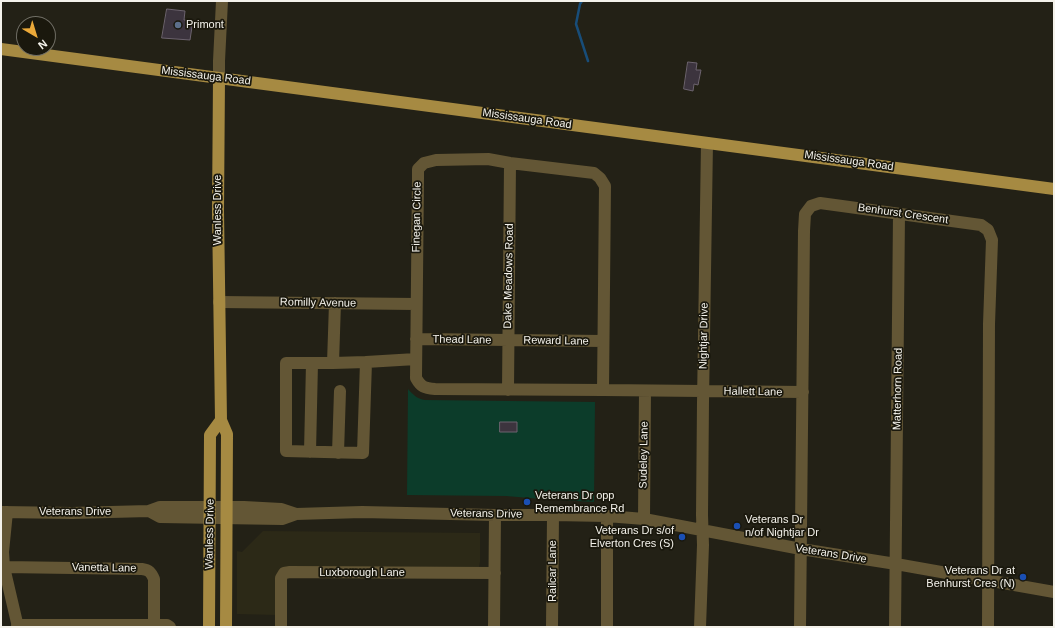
<!DOCTYPE html>
<style>
body{margin:0}
#map{position:relative;width:1055px;height:628px;overflow:hidden;background:#232116;font-family:Helvetica,sans-serif}
canvas{display:block}
.frame{position:absolute;inset:0;border:2px solid #f4f2eb;pointer-events:none}
.north{position:absolute;left:16px;top:16px;width:40px;height:40px;box-sizing:border-box;background:#1a180d;border:1px solid #716f66;border-radius:50%;rotate:142deg;font-size:11px;font-weight:700;line-height:16px;text-align:center;color:#f4f2eb}
.north::after{content:'';display:block;margin:auto;width:14px;height:18px;background:#eba939;clip-path:polygon(50% 0,100% 100%,50% 72%,0 100%)}
</style>
<div id="map">
<canvas width="1055" height="628"></canvas>
<div class="frame"></div>
<div class="north">N</div>
</div>
<script>
const ctx = document.querySelector('canvas').getContext('2d');
ctx.lineJoin = 'round';
function fillPath(path, color) {
  ctx.fillStyle = color;
  ctx.fill(path, 'evenodd');
}
function stroke(path, color, width, dash) {
  ctx.strokeStyle = color;
  ctx.lineWidth = width;
  ctx.lineCap = dash ? 'butt' : 'round';
  ctx.setLineDash(dash || []);
  ctx.stroke(path);
}
function drawText(font, color, halo, rows, align = 'center') {
  ctx.font = font + ' Helvetica,sans-serif';
  ctx.lineWidth = 3.5;
  ctx.setLineDash([]);
  ctx.textBaseline = 'middle';
  ctx.strokeStyle = halo;
  ctx.fillStyle = color;
  for (const [text, x, y, turn = 0] of rows) {
    ctx.save();
    ctx.translate(x, y);
    ctx.rotate((+turn || 0) * Math.PI / 180);
    ctx.textAlign = isNaN(turn) ? turn : align;
    if (halo) ctx.strokeText(text, 0, 0);
    ctx.fillText(text, 0, 0);
    ctx.restore();
  }
}
fillPath(new Path2D(`
 M263,531L480,533V562L479,567L287,568L276,615L237,614V551L242,552Z`), '#2c2917');
fillPath(new Path2D(`
 M408,389C413,395 418,399 425,400L595,402L594,502L541,499L506,496L407,495Z`), '#0c3c2a');
stroke(new Path2D(`
 M582,1L580,4L576,24L588,61`), '#184d79', 2.5);
const building = new Path2D(`
 M167,9L185,11L184,20H193L190,40L162,38Z
 M688,62L697,63L696,70H701L698,85L694,84L693,91L684,89Z
 M500,422H517V432H500Z`);
fillPath(building, '#3c343e');
stroke(building, '#6c636e', 1);
stroke(new Path2D(`
 M219,78V61L222,1
 M219,302L416,304
 M416,339L603,341
 M366,362L416,359
 M333,363H286V451L363,453L366,362L333,363L335,303
 M508,390L510,163
 M603,390L605,186L600,178L594,173L510,163L488,159L436,160L424,163L418,169V178L416,378C421,387 424,388 435,389L603,390L803,392
 M310,452L312,363
 M338,453L340,391
 M149,511L160,517L282,519L296,514
 M1,512L72,513L149,511L160,507H244L281,509L296,514L362,512L495,515H553L607,516L644,519L801,549L896,564L1054,592
 M7,512L3,552L4,567L18,627
 M644,519L645,391
 M4,567L142,569C149,570 151,572 154,579V625
 M17,625H167L170,627
 M281,627V578L284,573L290,572L495,573
 M494,627L495,515
 M552,627L553,515
 M607,627V516
 M700,627L703,545L702,515L703,402L707,143
 M800,627L804,231L805,214L811,206L820,203L981,225L988,230L992,240L989,324L988,627
 M895,627L899,214`), '#635635', 12);
stroke(new Path2D(`
 M1,49L1054,189
 M219,78L218,211L221,420L227,434L226,627
 M209,627L210,435L221,420`), '#a68a42', 12);
for (const [x, y, r, color] of [
 [178,25,4,"#5c6f8a"],
 [527,502,4,"#1a4fb4"],
 [737,526,4,"#1a4fb4"],
 [682,537,4,"#1a4fb4"],
 [1023,577,4,"#1a4fb4"]
]) {
  const dot = new Path2D();
  dot.arc(x, y, r, 0, 2 * Math.PI);
  ctx.fillStyle = color;
  ctx.fill(dot);
  stroke(dot, '#1a180d', 1.5);
}
drawText('11px', '#f4f2eb', '#1a180d', [
 ["Primont",186,25],
 ["Veterans Dr opp",535,496],
 ["Remembrance Rd",535,509],
 ["Veterans Dr",745,520],
 ["n/of Nightjar Dr",745,533],
 ["Veterans Dr s/of",674,531,"right"],
 ["Elverton Cres (S)",674,544,"right"],
 ["Veterans Dr at",1015,571,"right"],
 ["Benhurst Cres (N)",1015,584,"right"]
], 'left');
drawText('11px', '#f4f2eb', '#1a180d', [
 ["Mississauga Road",206,76,7],
 ["Mississauga Road",527,119,8],
 ["Mississauga Road",849,161,8],
 ["Wanless Drive",218,210,-90],
 ["Benhurst Crescent",903,214,8],
 ["Finegan Circle",417,217,-89],
 ["Dake Meadows Road",509,276,-89],
 ["Romilly Avenue",318,303,1],
 ["Nightjar Drive",704,336,-89],
 ["Thead Lane",462,340,1],
 ["Reward Lane",556,341,1],
 ["Matterhorn Road",898,389,-89],
 ["Hallett Lane",753,392,1],
 ["Sudeley Lane",644,455,-89],
 ["Veterans Drive",75,512],
 ["Veterans Drive",486,514,1],
 ["Wanless Drive",210,534,-89],
 ["Veterans Drive",831,554,9],
 ["Vanetta Lane",104,568,1],
 ["Railcar Lane",553,571,-90],
 ["Luxborough Lane",362,573]
]);
</script>
